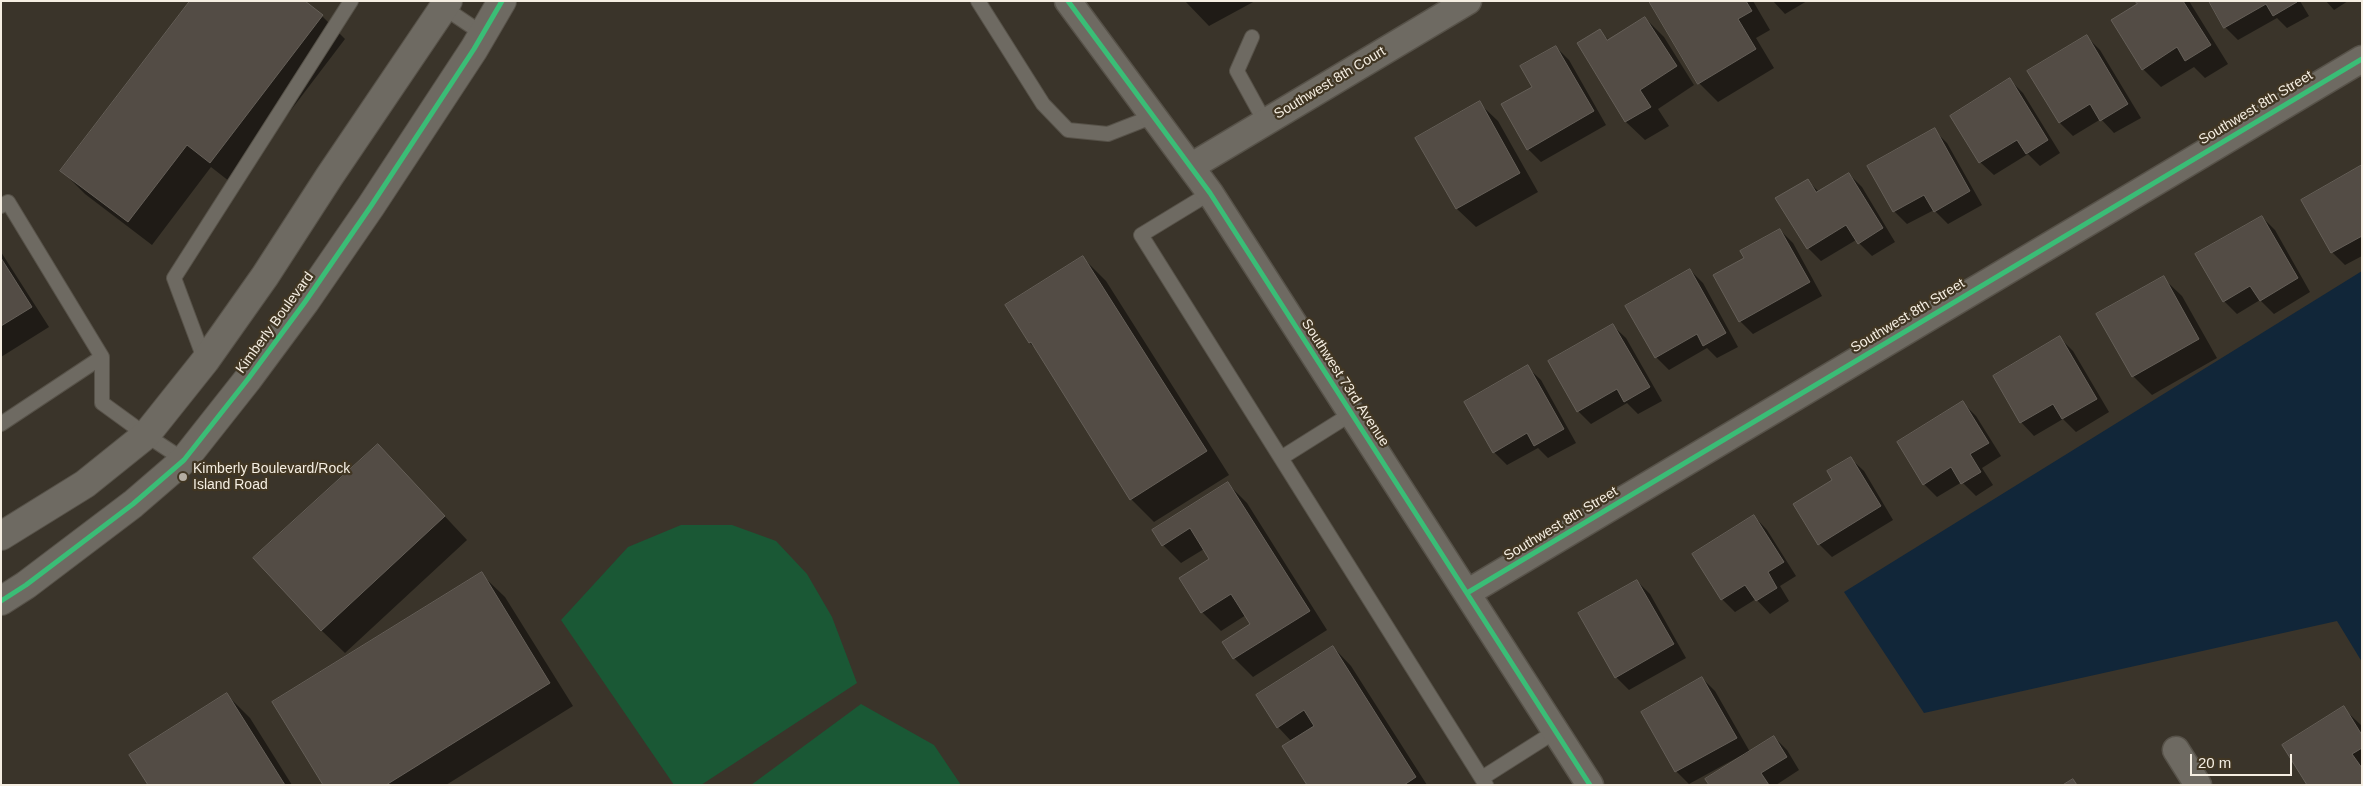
<!DOCTYPE html>
<style>
body{margin:0}
#map{position:relative;width:2363px;height:786px;overflow:hidden;background:#3a342a;font-family:Helvetica,sans-serif}
canvas{display:block}
.frame{position:absolute;inset:0;border:2px solid #f5eee2;pointer-events:none}
.scale{position:absolute;left:2190px;top:754px;width:102px;height:22px;box-sizing:border-box;border:2px solid #f5eee2;border-top:0;padding-left:6px;font-size:15px;line-height:18px;white-space:nowrap;color:#f5eee2;-webkit-text-stroke:4px #413623;paint-order:stroke}
</style>
<div id="map">
<canvas width="2363" height="786"></canvas>
<div class="frame"></div>
<div class="scale">20 m</div>
</div>
<script>
const ctx = document.querySelector('canvas').getContext('2d');
ctx.lineJoin = 'round';
function fillPath(path, color) {
  ctx.fillStyle = color;
  ctx.fill(path, 'evenodd');
}
function stroke(path, color, width, dash) {
  ctx.strokeStyle = color;
  ctx.lineWidth = width;
  ctx.lineCap = dash ? 'butt' : 'round';
  ctx.setLineDash(dash || []);
  ctx.stroke(path);
}
function drawText(font, color, halo, rows, align = 'center') {
  ctx.font = font + ' Helvetica,sans-serif';
  ctx.lineWidth = 4.5;
  ctx.setLineDash([]);
  ctx.textBaseline = 'middle';
  ctx.strokeStyle = halo;
  ctx.fillStyle = color;
  for (const [text, x, y, turn = 0] of rows) {
    ctx.save();
    ctx.translate(x, y);
    ctx.rotate((+turn || 0) * Math.PI / 180);
    ctx.textAlign = isNaN(turn) ? turn : align;
    if (halo) ctx.strokeText(text, 0, 0);
    ctx.fillText(text, 0, 0);
    ctx.restore();
  }
}
fillPath(new Path2D(`
 M681,525H732L776,541L807,574L832,617L857,683L701,785H674L561,620L628,547Z
 M861,704L934,745L961,785H751Z`), '#1a5835');
fillPath(new Path2D(`
 M2362,271V662L2337,621L1924,713L1844,592Z`), '#112639');
fillPath(new Path2D(`
 M1185,1H1255L1209,26Z
 M1650,1H1753L1770,30L1756,38L1774,68L1718,102L1699,83Z
 M1773,1H1807L1785,14Z
 M2136,1H2189L2228,64L2205,78L2194,67L2161,87L2143,69L2138,5Z
 M2210,1H2300L2309,16L2287,28L2277,18L2238,40L2225,27Z
 M2326,1H2348L2334,10Z
 M322,16L345,39L234,185L211,167L152,245L85,194L62,171Z
 M1645,18L1664,37L1694,85L1658,109L1669,126L1645,140L1626,122L1578,44L1599,31L1609,40Z
 M2087,37L2100,50L2141,118L2114,133L2101,119L2073,136L2060,123L2029,72Z
 M1556,47L1569,60L1606,125L1541,162L1528,149L1534,87Z
 M2010,80L2023,93L2060,153L2040,166L2028,154L1994,175L1980,162L1952,116Z
 M1479,103L1498,121L1538,192L1476,227L1457,209L1417,138Z
 M1934,130L1947,143L1982,205L1948,224L1934,210L1907,224L1894,211L1869,166Z
 M2362,167V256L2345,265L2332,252Z
 M1849,174L1862,187L1895,242L1872,256L1856,240L1821,261L1808,248L1777,198L1807,180L1819,192Z
 M2262,217L2275,230L2310,292L2274,314L2260,300L2237,314L2224,301Z
 M1780,230L1793,243L1822,296L1753,334L1740,321L1746,258Z
 M1,252L49,327L1,357Z
 M1083,258L1106,281L1229,475L1154,522L1131,499L1038,351L1030,343Z
 M1690,270L1703,283L1738,347L1717,358L1707,348L1669,370L1656,357Z
 M2163,278L2182,296L2217,358L2152,395L2133,376Z
 M1612,325L1626,338L1662,401L1638,414L1627,403L1591,424L1578,411Z
 M2060,338L2073,351L2109,412L2076,432L2063,419L2034,436L2021,422L1994,377Z
 M1527,367L1541,380L1576,443L1548,458L1538,448L1507,465L1494,452Z
 M1963,403L1976,416L2001,456L1982,468L1993,485L1976,496L1962,482L1937,497L1924,484Z
 M378,445L467,540L345,653L321,630Z
 M1850,458L1864,471L1893,520L1832,557L1819,544L1834,481Z
 M1228,484L1247,503L1327,630L1253,677L1234,658L1224,642L1252,625L1246,615L1221,631L1202,612L1211,559L1204,549L1181,563L1163,545Z
 M1754,516L1767,530L1796,576L1780,586L1789,601L1770,614L1756,599L1735,612L1722,599Z
 M481,574L505,597L573,706L446,785H324Z
 M1637,581L1650,594L1686,658L1629,690L1616,677Z
 M1333,647L1351,666L1427,785H1308L1292,742L1278,727Z
 M1702,678L1715,691L1750,752L1774,737L1787,750L1799,770L1776,785H1710L1743,756L1742,755L1689,784L1676,771Z
 M227,695L250,718L292,785H149Z
 M2343,708L2362,726V785L2283,745Z`), '#0007');
const building = new Path2D(`
 M190,1H305L323,15L210,163L187,145L128,222L60,171Z
 M1649,1H1746L1752,11L1738,19L1756,49L1698,84Z
 M2135,1H2183L2211,45L2185,61L2177,47L2142,70L2111,20L2137,4Z
 M2209,1H2296L2297,2L2273,16L2266,4L2224,28Z
 M1645,17L1677,66L1640,90L1651,107L1625,122L1577,43L1600,29L1607,40Z
 M2087,35L2128,104L2100,121L2090,104L2059,123L2027,71Z
 M1556,46L1594,111L1527,150L1501,104L1532,87L1520,66Z
 M2010,78L2048,140L2026,154L2017,140L1979,163L1950,116Z
 M1480,101L1520,173L1456,209L1415,138Z
 M1935,128L1970,191L1934,212L1924,195L1893,212L1867,166Z
 M2362,165V236L2331,253L2301,200Z
 M1849,173L1883,228L1858,244L1846,225L1807,249L1775,198L1808,179L1816,192Z
 M2262,216L2298,278L2260,301L2250,286L2223,302L2195,254Z
 M1780,229L1810,282L1739,322L1713,275L1744,258L1740,251Z
 M1083,256L1207,451L1130,500L1031,342L1029,343L1005,305Z
 M1,258L32,307L1,326Z
 M1690,269L1726,333L1703,346L1697,334L1655,358L1625,306Z
 M2164,276L2199,339L2132,377L2096,314Z
 M1613,324L1650,387L1624,402L1617,389L1577,412L1548,361Z
 M2060,336L2097,399L2062,419L2053,404L2020,423L1993,376Z
 M1528,365L1564,429L1534,446L1527,433L1493,453L1464,402Z
 M1963,401L1989,443L1970,454L1981,472L1961,484L1951,467L1923,485L1897,442Z
 M378,444L445,516L321,631L253,558Z
 M1851,457L1881,506L1818,545L1793,504L1832,480L1827,471Z
 M1228,482L1310,611L1233,659L1222,642L1250,624L1231,594L1201,613L1179,578L1209,559L1190,528L1162,546L1152,530Z
 M1754,515L1784,562L1768,572L1777,588L1756,601L1745,585L1721,600L1692,554Z
 M482,572L550,683L386,785H323L272,702Z
 M1637,580L1674,644L1615,678L1578,613Z
 M1333,646L1416,777L1404,785H1307L1282,746L1314,726L1304,710L1277,728L1256,695Z
 M1702,677L1737,738L1675,772L1641,712Z
 M227,693L285,785H148L129,755Z
 M2344,706L2362,735V748L2352,754L2362,768V785H2307L2282,745Z
 M1774,736L1787,757L1761,773L1769,785H1709L1705,779Z
 M2073,779L2077,785H2063Z`);
fillPath(building, '#534c45');
stroke(building, '#655f58', 1);
const service = new Path2D(`
 M978,1L1043,104L1068,130L1108,134L1154,116
 M440,5L483,34
 M1252,37L1237,71L1265,122
 M1210,193L1141,235L1486,785
 M1,206L8,202L102,357V403L146,435L184,460
 M205,361L174,278L351,1
 M1,424L102,357
 M1281,458L1351,414
 M1482,778L1556,731`);
const minor = new Path2D(`
 M1068,1L1210,193L1590,785
 M1192,166L1468,1
 M1467,593L2362,59
 M2176,750L2198,785`);
const tertiary = new Path2D(`
 M1,536L85,484L146,435L205,361L265,276L329,177L448,1
 M1,601L26,585L133,504L184,460L248,379L305,302L371,206L474,49L502,1`);
stroke(service, '#575249', 16);
stroke(minor, '#575249', 29);
stroke(tertiary, '#575249', 30);
stroke(service, '#6e6a62', 14);
stroke(minor, '#6e6a62', 26);
stroke(tertiary, '#6e6a62', 28);
stroke(new Path2D(`
 M1068,1L1210,193L1590,785
 M1467,593L2362,59
 M1,601L26,585L133,504L184,460L248,379L305,302L371,206L474,49L502,1`), '#3abd76', 5);
for (const [x, y, r, color] of [
 [183,477,5,"#b4ada2"]
]) {
  const dot = new Path2D();
  dot.arc(x, y, r, 0, 2 * Math.PI);
  ctx.fillStyle = color;
  ctx.fill(dot);
  stroke(dot, '#413623', 2);
}
drawText('14px', '#f5eee2', '#413623', [
 ["Southwest 8th Court",1330,83,-31],
 ["Southwest 8th Street",2256,108,-31],
 ["Southwest 8th Street",1908,316,-31],
 ["Kimberly Boulevard",275,323,-54],
 ["Southwest 73rd Avenue",1345,383,57],
 ["Southwest 8th Street",1561,524,-31]
]);
drawText('14px', '#f5eee2', '#413623', [
 ["Kimberly Boulevard/Rock",193,469],
 ["Island Road",193,485]
], 'left');
</script>
